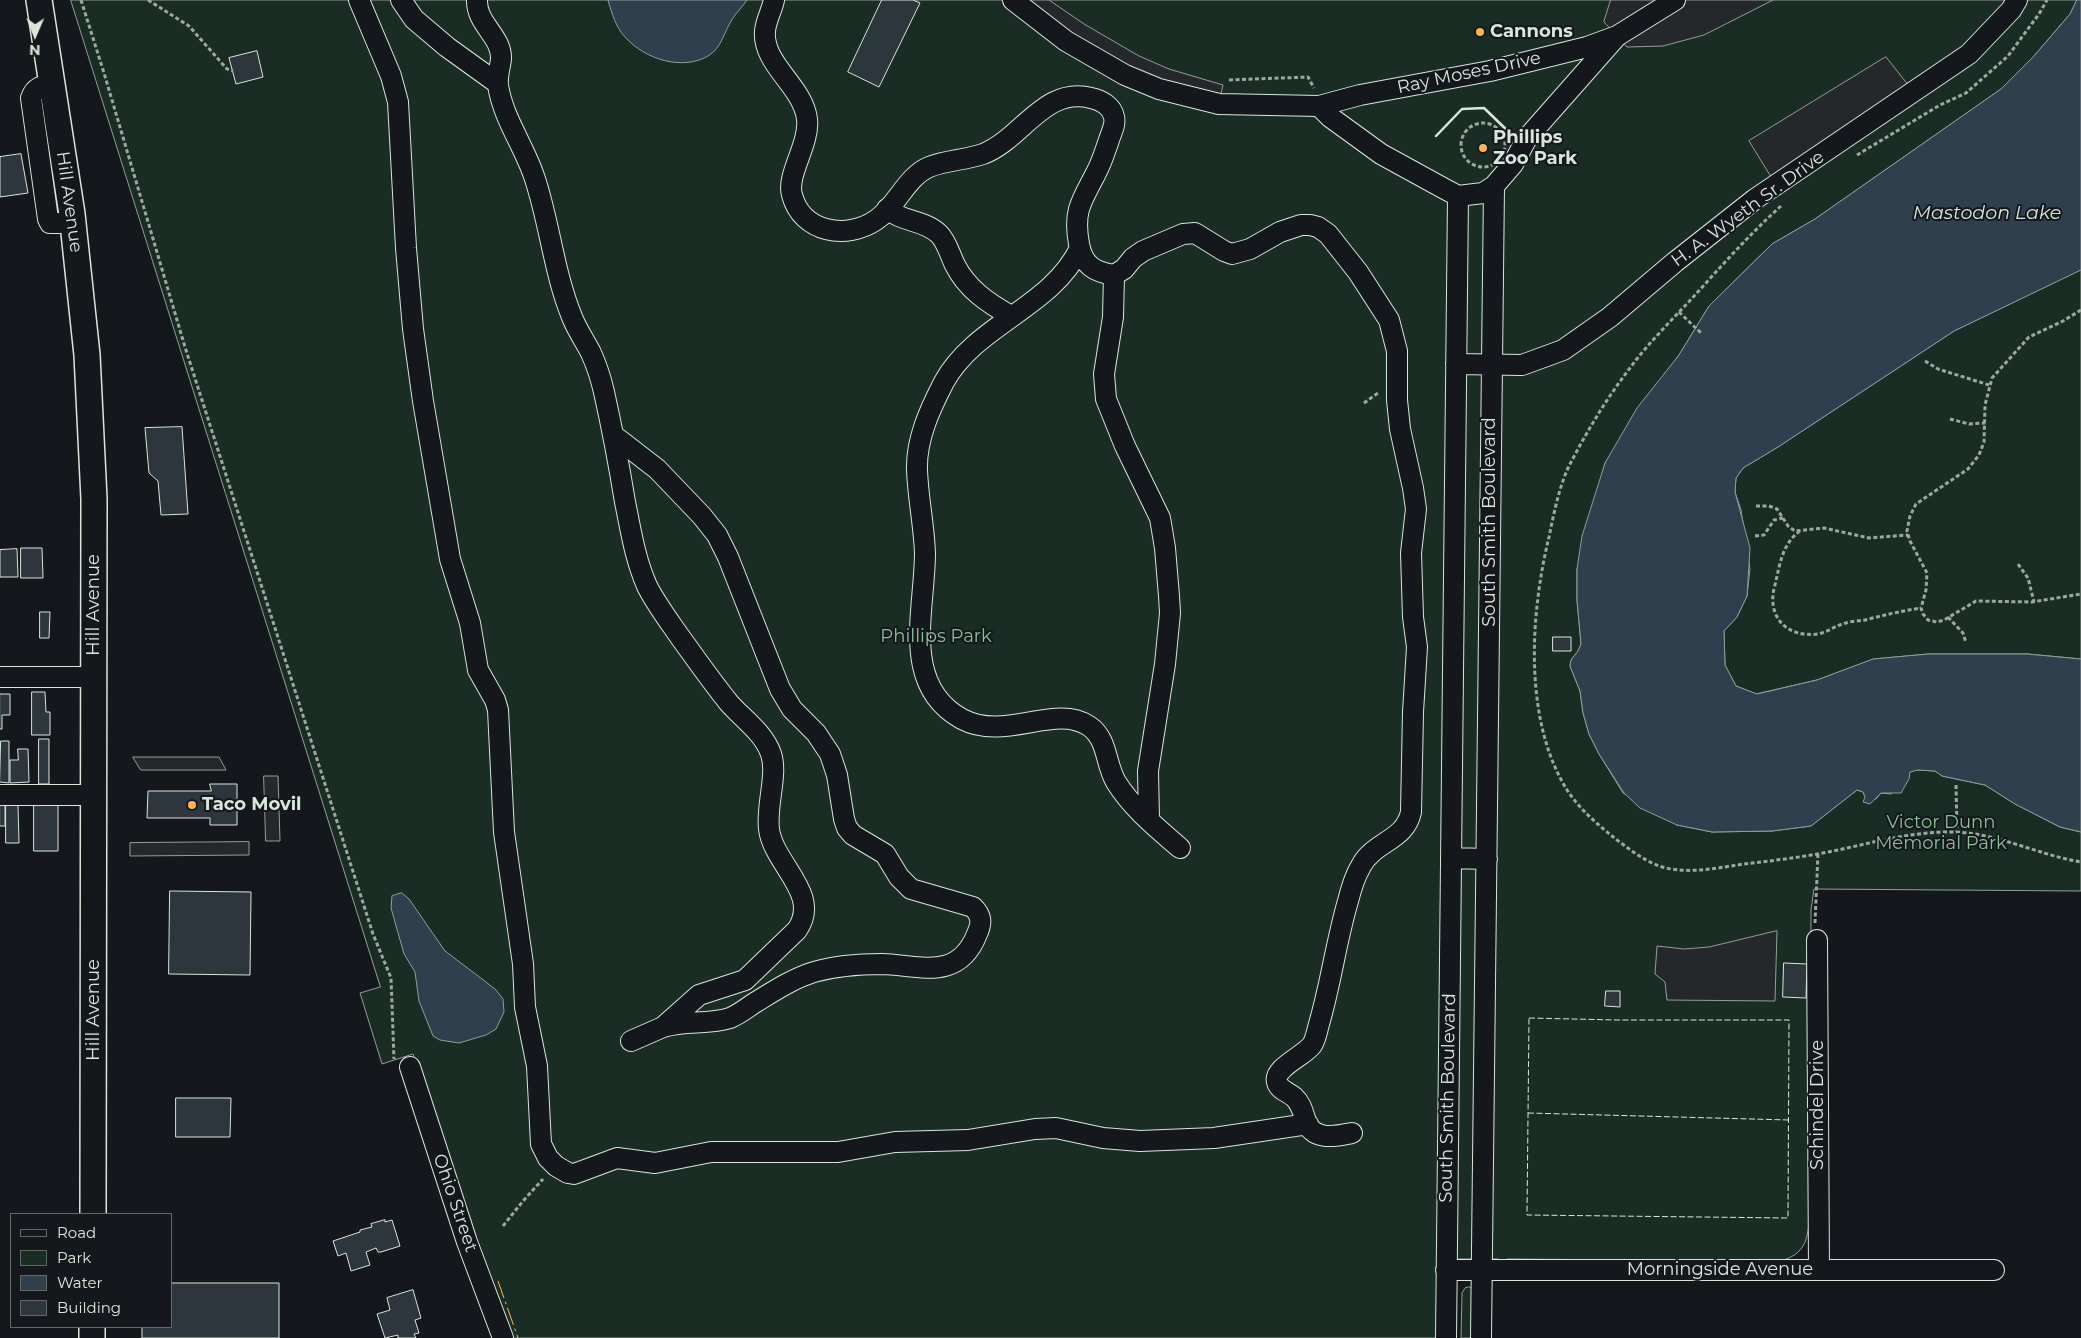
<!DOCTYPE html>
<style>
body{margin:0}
#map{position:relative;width:2081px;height:1338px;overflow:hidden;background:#14181c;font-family:Montserrat,sans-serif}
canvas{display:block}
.legend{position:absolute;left:10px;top:1213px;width:162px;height:115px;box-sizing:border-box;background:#14181c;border:1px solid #626a69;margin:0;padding:6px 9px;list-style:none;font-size:15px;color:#d8e6dc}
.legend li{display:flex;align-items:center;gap:10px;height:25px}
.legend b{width:25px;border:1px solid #626a69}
.north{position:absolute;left:10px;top:10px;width:50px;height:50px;-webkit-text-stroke:4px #14181c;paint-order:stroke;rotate:181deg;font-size:14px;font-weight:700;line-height:20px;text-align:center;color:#d8e6dc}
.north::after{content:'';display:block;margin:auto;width:18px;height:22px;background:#d8e6dc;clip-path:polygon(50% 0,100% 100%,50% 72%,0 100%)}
</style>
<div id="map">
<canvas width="2081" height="1338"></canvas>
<ul class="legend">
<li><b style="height:6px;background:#14181c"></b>Road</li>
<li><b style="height:14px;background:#1a2d24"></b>Park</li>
<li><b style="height:14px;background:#2f3f4d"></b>Water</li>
<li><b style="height:14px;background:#2c363c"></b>Building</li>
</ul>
<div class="north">N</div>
</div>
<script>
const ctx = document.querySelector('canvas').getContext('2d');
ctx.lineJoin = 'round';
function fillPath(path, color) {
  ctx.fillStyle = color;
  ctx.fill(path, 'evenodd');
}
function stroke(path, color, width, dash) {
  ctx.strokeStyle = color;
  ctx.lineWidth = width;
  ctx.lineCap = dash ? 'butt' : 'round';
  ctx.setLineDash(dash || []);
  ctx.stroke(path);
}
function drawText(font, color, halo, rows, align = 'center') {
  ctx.font = font + ' Montserrat,sans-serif';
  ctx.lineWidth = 4;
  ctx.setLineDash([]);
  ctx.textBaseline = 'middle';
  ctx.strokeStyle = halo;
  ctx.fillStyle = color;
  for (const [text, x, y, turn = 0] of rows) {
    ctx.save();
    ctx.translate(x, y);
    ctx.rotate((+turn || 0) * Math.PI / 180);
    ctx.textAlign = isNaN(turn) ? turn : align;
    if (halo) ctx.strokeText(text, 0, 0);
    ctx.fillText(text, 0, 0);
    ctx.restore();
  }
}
const green = new Path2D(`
 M71,0H2077L2070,14L2034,56L2001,89L1815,219L1772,244L1709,306L1679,355L1605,463L1577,569V600L1581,644L1578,651L1571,660L1570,666L1580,691L1583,713L1589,734L1599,754L1623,793L1677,825L1712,832L1772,831L1811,826L1857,790L1863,792L1865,797L1876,799L1881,793L1891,794L1910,771L1918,770L1935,771L1942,776L1985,785L2015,804L2060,827L2081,832V891L1814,889L1811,910L1810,1202C1808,1229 1812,1253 1780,1261L1507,1259V1262L1498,1259H1441L1440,1338H508L413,1054L382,1064L360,993L380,987Z
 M2081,270V659L2028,654H1928L1874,659L1817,680L1756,694L1736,686L1725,665L1724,631L1737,617L1747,596L1750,569L1741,510L1735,492L1736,478L1743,468L1778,447L1954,331Z
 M1469,1287L1473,1288L1476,1338H1461L1462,1293L1465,1288Z`);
fillPath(green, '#1a2d24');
stroke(green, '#939e99', 1);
const parking = new Path2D(`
 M1005,0H1049L1084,24L1139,56L1169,69L1223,85L1217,111L1169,97Z
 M1611,0H1773L1704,35L1663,46L1627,47L1604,22Z
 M1886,57L1913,91L1776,185L1749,141Z
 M133,757H219L226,770H141Z
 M264,776H278L280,841H266Z
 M249,842V855L130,856V843Z
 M1777,931L1775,1001L1667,1000L1665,982L1655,974L1657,946L1684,949L1709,947Z`);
fillPath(parking, '#24282b');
stroke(parking, '#939e99', 1);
const water = new Path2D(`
 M608,0H747C743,6 737,12 733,18C724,31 722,48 708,56C682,71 645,59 626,38C616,28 612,14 608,0Z
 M2077,0H2081V270L1954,331L1778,447L1743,468L1736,478L1735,492L1750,548L1747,596L1737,617L1724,631L1725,665L1736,686L1757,694L1817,680L1873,659L1928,654H2027L2081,659V832L2060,827L2015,804L1985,785L1942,776L1935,771L1918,770L1910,772L1909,779L1901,793H1881L1870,804L1863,802L1865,797L1863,792L1857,790L1811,826L1772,831L1712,832L1677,825L1640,808L1624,793L1599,754L1589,734L1583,713L1580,691L1570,666L1571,660L1578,651L1581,644L1577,600V569L1582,536L1605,463L1637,408L1679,355L1709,306L1772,244L1815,219L2001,89L2034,56L2070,14Z
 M402,893L409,899L445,951L486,982L496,990L503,999L504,1012L496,1029L486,1035L459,1043L440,1040L433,1036L419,1001L415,972L404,954L391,908L392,896Z`);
fillPath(water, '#2f3f4d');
stroke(water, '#939e99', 1);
const building = new Path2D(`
 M882,0H913L920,3L879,87L848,72Z
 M257,51L263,77L236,84L229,58Z
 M21,154L28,193L0,197V157Z
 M182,427L188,514L161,515L158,481L149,473L145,428Z
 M21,548H42L43,578H21Z
 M17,549L18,577H0V550Z
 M40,612H50L49,638H40Z
 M1553,637H1571V651H1553Z
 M32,692H45L46,712H50V735H32Z
 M0,694H10V715H2V729H0Z
 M39,739H49V784H39Z
 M1,741H9V783L0,782Z
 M18,749H28L29,782L10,783V760H18Z
 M210,784H237V825H210V818H147L148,791H211Z
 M34,804H58V851H34Z
 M0,805H5V826H0Z
 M6,805H18L19,843H6Z
 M170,891L251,892L250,975L169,974Z
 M1784,963L1807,964L1806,998L1783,997Z
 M1606,991H1620V1007L1605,1006Z
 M176,1098H231L230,1137H176Z
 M385,1220V1222L392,1220L400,1246L381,1252H378L376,1248L366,1252L370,1265L351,1271L346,1253L338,1256L333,1241L360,1232V1230L372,1227L371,1224Z
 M171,1283H279V1338H142V1327H171Z
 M413,1290L421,1318L415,1320L419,1333L414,1334L416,1338H398V1335L385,1338L377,1314L390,1310L387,1298Z`);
fillPath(building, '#2c363c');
stroke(building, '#d8e6dc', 1);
const minor = new Path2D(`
 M359,0L391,76L398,102L406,248L413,329L423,401L450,559L470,623L478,670L495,700L498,710L504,832L523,964L525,1007L537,1066L541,1144L548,1158L556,1166L568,1173L574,1174L617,1158L655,1163L711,1152H838L895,1142L968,1140L1035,1129L1056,1128L1103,1138L1140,1141L1214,1138L1308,1124
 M401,0L414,19L447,47L497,83
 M477,0C476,24 502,36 501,59C500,68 497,76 498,85C503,119 525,147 535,179C550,225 554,273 572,317C577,330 585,341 591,353C597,366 601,379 604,392C612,428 619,465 625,502C631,531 635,559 647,586C656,604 669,621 680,637C696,659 712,682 729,703C743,719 764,733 771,754C778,774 766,805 769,829C773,864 822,894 797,930L745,980L699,995L663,1027L631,1041
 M774,0C772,10 766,20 765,31C762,64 803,86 807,119C810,144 786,175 792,195C802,233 847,240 876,220C897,206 906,177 929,167C946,160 966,160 983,154C1022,139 1044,86 1091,98C1101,100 1112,106 1114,117C1116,125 1111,133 1109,140C1105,151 1102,162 1096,173C1090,185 1083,196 1079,209C1076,220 1077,233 1079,244C1083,266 1095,272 1114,275L1124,269L1133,258L1143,251L1183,234L1195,233L1224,251L1232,254L1250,249L1280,232L1301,225H1310L1318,227L1328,234L1358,272L1389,320L1397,351V400L1400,429L1413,488L1416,509L1411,553L1413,617L1417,647L1413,712L1411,812C1405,841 1374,841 1361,866C1355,876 1351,889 1348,901C1336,942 1331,983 1319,1024C1317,1031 1316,1039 1312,1045C1304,1056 1273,1068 1277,1082C1279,1090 1288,1092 1294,1097C1302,1104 1303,1114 1307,1124C1316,1141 1337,1136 1352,1133
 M1013,0L1066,41L1125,75L1159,89L1219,104L1319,106L1360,95L1490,71L1587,47L1617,36
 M52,85C41,86 35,87 31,98L48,219L50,223H73
 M1319,106L1330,117L1381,154L1443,188L1458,196L1483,193L1494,186L1513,164L1527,138L1617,36L1675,0
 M887,209C902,222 925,220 939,234C947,242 950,255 955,265C967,289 988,303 1011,316
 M1080,248C1051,308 976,324 944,382C930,409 916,439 917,470C918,498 924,525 925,553C925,609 900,685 962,719C1005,742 1055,703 1089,726C1108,739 1105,763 1116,782C1132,808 1157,828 1180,848
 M1114,275L1113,317L1104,374L1106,399L1125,446L1160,518L1165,548L1169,596L1170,613L1165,664L1148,771L1149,820
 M1456,364L1522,365L1563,350L1610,317L1675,262L1755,199L1969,54L2011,10L2017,0
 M613,435L657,469L702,516L717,535L728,557L780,689L792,709L816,733L830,754L837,775L844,819L847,828L853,835L885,854L899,877L911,889L973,907C982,916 982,923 977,934C958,982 919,965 882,964C860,964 835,966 814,972C794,978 774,991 756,1002C748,1007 740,1014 730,1018C708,1025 685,1020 663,1027
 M0,677H94
 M0,795H94
 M1451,858L1487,859
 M1817,940L1819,1270
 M410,1067L467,1242L503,1338
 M1446,1270H1994
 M1446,1338L1458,196
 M1481,1338L1494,186`);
const major = new Path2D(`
 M39,0L72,214L87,355L94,499L93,1214
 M92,1338V1327`);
stroke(minor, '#d8e6dc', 22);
stroke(major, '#d8e6dc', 28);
stroke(new Path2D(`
 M81,0L104,73L185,347L373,934L391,978L394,1059
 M148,0L189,26L227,69L233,71
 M1229,80L1308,77L1314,88
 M1461 145a22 22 0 1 1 44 0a22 22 0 1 1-44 0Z
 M1857,155L1940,105L1966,93L2008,56L2039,14L2047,0
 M1781,206C1751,233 1723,264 1696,294C1673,319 1647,344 1627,372C1605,401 1586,433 1569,466C1559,487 1554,513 1549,537C1530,615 1523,723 1569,793C1581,810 1597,824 1612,836C1626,847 1643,860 1659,866C1687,875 1716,868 1744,864C1778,860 1813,856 1847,848C1883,840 1918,831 1956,832C1999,834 2039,855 2081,862
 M2081,310L2063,321L2029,337L1992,378L1985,405L1984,442L1979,455L1968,469L1916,504L1910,516L1907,531L1910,541L1927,573L1926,590L1921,608L1923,614L1928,620L1937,622L1944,620L1976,601L2032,602L2081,594
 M1679,312L1701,333
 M1925,361L1938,369L1989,385
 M1364,403L1378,393
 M1950,419L1969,424L1985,423
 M1756,506H1769L1777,509L1788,526L1795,531L1824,528L1869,538L1908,535
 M1800,531C1782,544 1780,564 1775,585C1766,615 1785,638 1818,634C1828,632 1836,625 1846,623C1852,621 1859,621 1865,620C1884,615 1902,611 1921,608
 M1755,536L1764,535L1774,520L1783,518
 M2018,564L2028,578L2034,602
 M1948,617L1963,633L1966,643
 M1956,785L1957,832
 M1815,923L1818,853
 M503,1226L523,1201L543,1179`), '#9da8a2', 3, [4, 2.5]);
stroke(minor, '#14181c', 20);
stroke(major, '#14181c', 25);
stroke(new Path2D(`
 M1529,1018L1617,1020H1789L1788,1218L1527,1215Z
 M1528,1113L1789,1120`), '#d8e6dc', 1, [6, 2.5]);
stroke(new Path2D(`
 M1436,136L1462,109L1484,108L1513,136`), '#d8e6dc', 2.5);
stroke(new Path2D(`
 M498,1281L518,1338`), '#ffb74d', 1, [18, 4, 2.5, 4]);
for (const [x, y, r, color] of [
 [1480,32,5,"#ffb74d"],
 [1483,148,5,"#ffb74d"],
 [192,805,5,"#ffb74d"]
]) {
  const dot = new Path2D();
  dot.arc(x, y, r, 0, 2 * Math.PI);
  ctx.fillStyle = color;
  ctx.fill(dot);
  stroke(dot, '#14181c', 2);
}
drawText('bold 18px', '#d8e6dc', '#14181c', [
 ["Cannons",1490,32],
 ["Phillips",1493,138],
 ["Zoo Park",1493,159],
 ["Taco Movil",202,805]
], 'left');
drawText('18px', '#d8e6dc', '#14181c', [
 ["Ray Moses Drive",1469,73,-12],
 ["Hill Avenue",69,202,82],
 ["H. A. Wyeth Sr. Drive",1748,209,-36],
 ["South Smith Boulevard",1490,522,-90],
 ["Hill Avenue",94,605,-90],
 ["Hill Avenue",94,1010,-90],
 ["South Smith Boulevard",1448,1098,-89],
 ["Schindel Drive",1818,1105,-90],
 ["Ohio Street",455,1203,71],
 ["Morningside Avenue",1720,1270]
]);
drawText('18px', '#8ac095', '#14181c', [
 ["Phillips Park",936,637],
 ["Victor Dunn",1941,823],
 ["Memorial Park",1941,844]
]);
drawText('italic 19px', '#d8e6dc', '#14181c', [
 ["Mastodon Lake",1987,213]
]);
</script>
